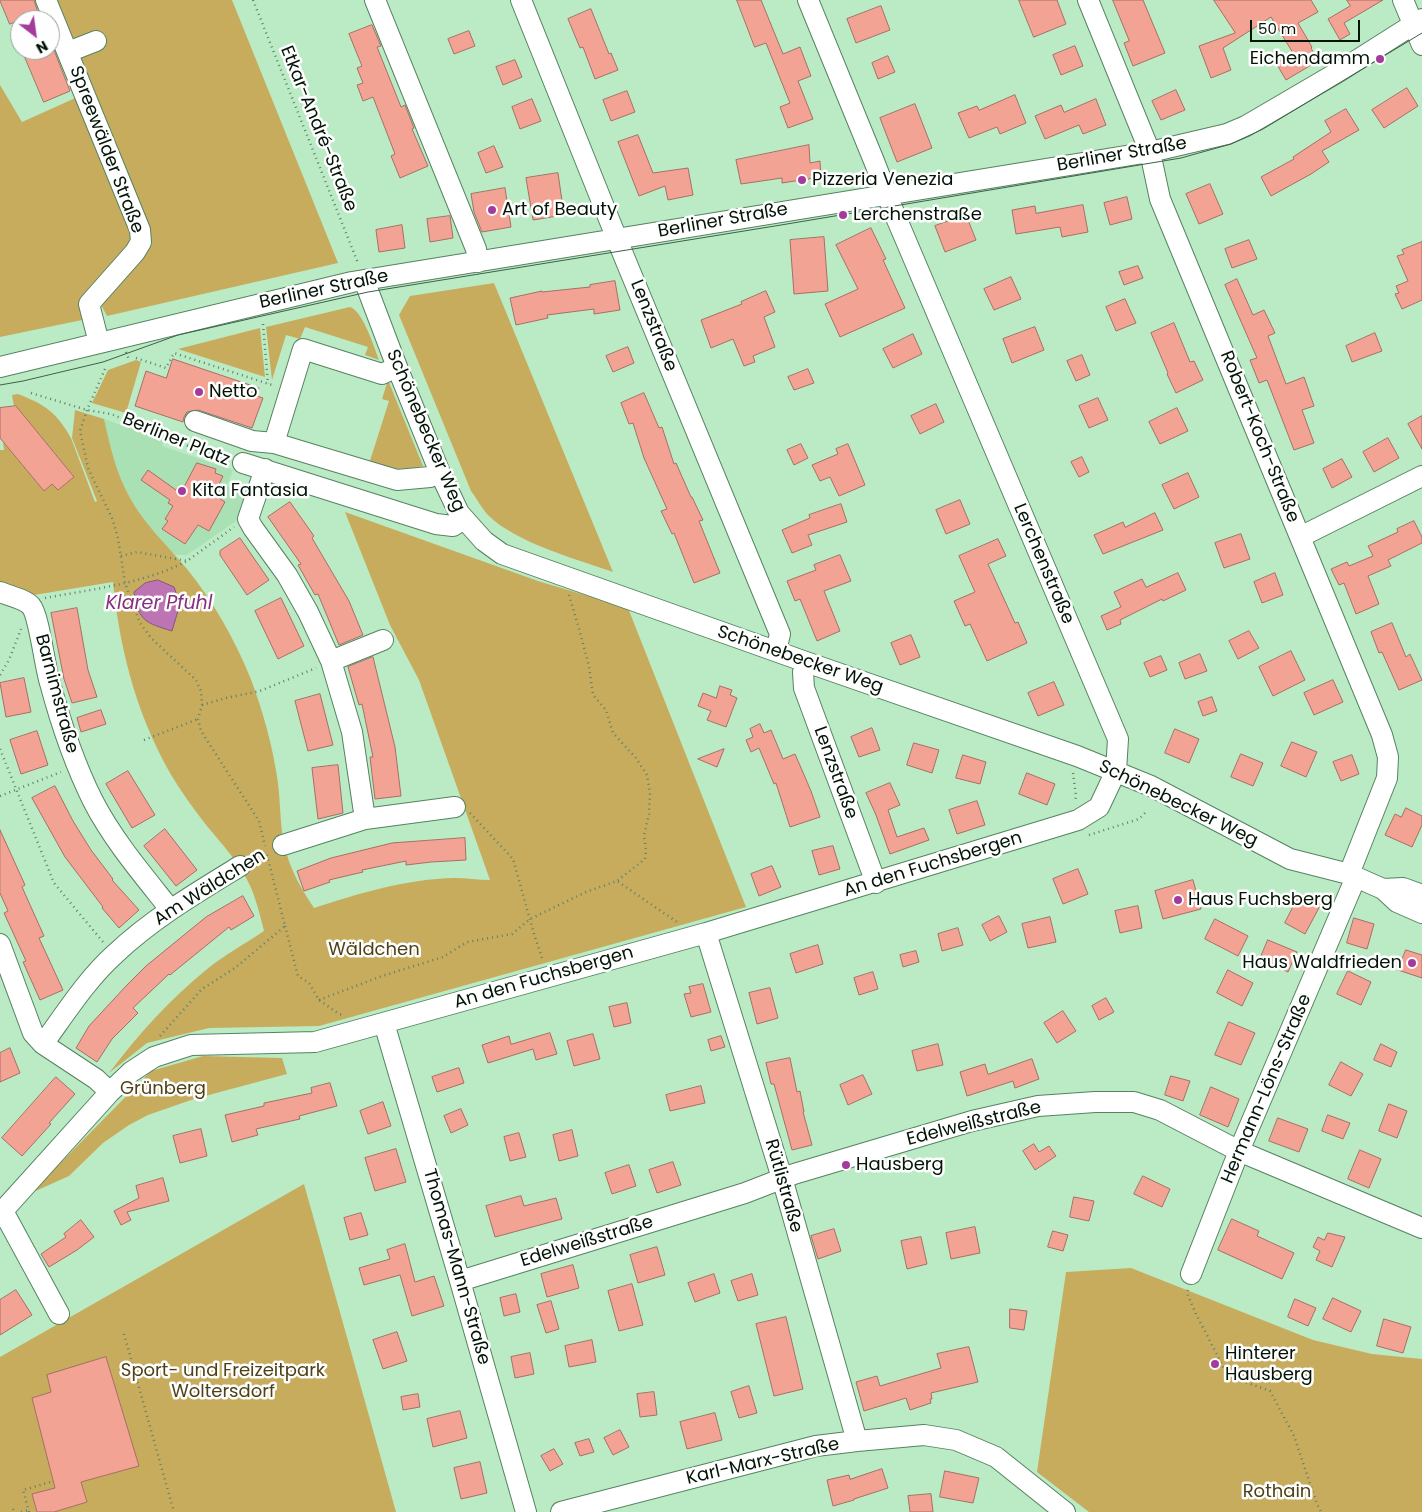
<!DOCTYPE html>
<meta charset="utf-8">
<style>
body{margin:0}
#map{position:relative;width:1422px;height:1512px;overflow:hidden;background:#baebc5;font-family:Poppins,sans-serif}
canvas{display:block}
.north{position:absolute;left:10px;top:10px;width:50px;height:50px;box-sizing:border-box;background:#fefefe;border:1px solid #9aa09b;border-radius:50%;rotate:150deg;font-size:14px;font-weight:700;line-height:20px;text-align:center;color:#031407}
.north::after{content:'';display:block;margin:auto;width:18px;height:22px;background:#a43a9b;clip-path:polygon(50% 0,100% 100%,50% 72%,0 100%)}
.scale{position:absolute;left:1250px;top:20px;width:110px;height:22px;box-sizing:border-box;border:2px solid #031407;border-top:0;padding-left:6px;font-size:15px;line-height:18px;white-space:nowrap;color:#031407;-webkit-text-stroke:4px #fefefe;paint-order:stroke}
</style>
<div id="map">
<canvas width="1422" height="1512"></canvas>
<div class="north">N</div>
<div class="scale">50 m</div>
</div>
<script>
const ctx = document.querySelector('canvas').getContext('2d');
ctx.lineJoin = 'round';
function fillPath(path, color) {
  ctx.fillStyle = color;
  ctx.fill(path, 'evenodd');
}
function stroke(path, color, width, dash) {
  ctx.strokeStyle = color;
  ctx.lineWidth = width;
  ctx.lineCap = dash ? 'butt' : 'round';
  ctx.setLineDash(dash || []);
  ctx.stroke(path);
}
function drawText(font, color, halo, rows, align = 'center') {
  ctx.font = font + ' Poppins,sans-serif';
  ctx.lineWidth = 5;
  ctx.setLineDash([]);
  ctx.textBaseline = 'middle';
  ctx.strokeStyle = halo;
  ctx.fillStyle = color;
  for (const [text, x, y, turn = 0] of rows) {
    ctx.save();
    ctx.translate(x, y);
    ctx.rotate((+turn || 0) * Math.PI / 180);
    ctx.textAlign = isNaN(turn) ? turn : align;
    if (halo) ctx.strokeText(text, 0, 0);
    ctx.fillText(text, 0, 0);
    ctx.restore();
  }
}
fillPath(new Path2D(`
 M104,419L164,440L162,446L233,470L227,486L249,495L239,519L187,555H175L150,528L130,499L122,483L111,451Z`), '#a9e1b5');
fillPath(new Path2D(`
 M52,0H232L338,263L107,316L100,303L152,244Z
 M0,85L22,122L82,95L137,234L86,291L84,303L87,319L0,337Z
 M494,283L613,572C576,559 517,543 489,516C482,509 477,499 471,491L399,315L410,296Z
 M350,307C363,311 374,347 379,360L365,355L368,347L305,327L300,339L286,335L272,380L266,327Z
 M260,328L265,377L178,349Z
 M136,360L141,362L126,413L92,403L108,370Z
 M388,380L423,466C403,470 388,470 369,464L389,401L382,399Z
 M18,394C46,405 56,412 71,438L95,502L97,501L72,438L75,410L104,419C110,446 116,473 130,498C145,525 167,545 187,569C213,601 234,638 250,677C263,711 273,747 278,783C280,799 280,816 282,832C285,860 299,886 314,908C360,893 406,879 455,878C466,878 478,880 490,880L419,680L390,625L345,512L538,581L628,608L746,907L319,1026L209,1028L147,1043L109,1073C138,1035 169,1000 206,970C224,955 245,944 264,931C259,911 254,889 242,871C235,859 226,849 217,838C203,822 190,804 178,786C139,724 120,654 113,582L34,595L0,582V450H4L3,442L44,491L52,484L58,490L74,477L15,405L14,406L12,395Z
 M203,1056L282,1058L287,1074L194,1099L148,1115L129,1125L103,1143L69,1176L31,1193L151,1071Z
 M304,1184L396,1512H0V1357Z
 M1131,1268L1313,1340L1372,1354L1422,1359V1512H1089L1037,1472L1066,1272Z`), '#c7ac5e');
const water = new Path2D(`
 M158,580L174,587L180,604L172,631C146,623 138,621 134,592L145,583Z`);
fillPath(water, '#bc74b3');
stroke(water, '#84577f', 1);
const building = new Path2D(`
 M0,0H34L38,13L10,24Z
 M737,0H761L783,54L800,47L811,76L798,81L813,119L788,128L780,107L790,103L766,43L755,47Z
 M1019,0H1057L1066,24L1034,37Z
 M1113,0H1143L1165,53L1133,66L1124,43L1129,41Z
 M1214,0H1311L1318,12L1298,23L1312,47L1311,48L1318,61L1286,80L1276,63L1293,53L1271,17L1223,48L1231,70L1211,78L1199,46L1235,33Z
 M1347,0H1383L1344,23L1350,34L1340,40L1328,19L1350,6Z
 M881,6L890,30L856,43L847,19Z
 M591,9L609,54L611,53L618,70L595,79L583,47L580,48L568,19Z
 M372,25L381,46L377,47L401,107L405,105L414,128L412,129L428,166L400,178L391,156L395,154L373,97L363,101L357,85L363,83L357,68L362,66L349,34Z
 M469,31L475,46L454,54L448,39Z
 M1075,46L1083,66L1061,75L1053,55Z
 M22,50H54L70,91L44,102Z
 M888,56L895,72L878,79L872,63Z
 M515,60L522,77L503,85L496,67Z
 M1407,88L1418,106L1384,128L1372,110Z
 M1176,90L1185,110L1161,120L1152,101Z
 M627,91L635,112L611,121L603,100Z
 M1015,95L1026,123L1000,134L997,127L969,138L958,113L977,106L979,110Z
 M532,99L541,121L520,129L512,107Z
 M1096,99L1106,125L1083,134L1079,125L1045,139L1035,116L1061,105L1064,112Z
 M915,104L932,148L897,162L880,118Z
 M1346,109L1359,130L1322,151L1329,162L1311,174L1271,196L1261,177L1294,159L1293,157L1331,132L1325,121Z
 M638,135L653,173L688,168L693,195L668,200L665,186L639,196L618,142Z
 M809,145L810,163L820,161L821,177L782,183V178L741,184L736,160Z
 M494,146L503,167L486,173L478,153Z
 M558,173L564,215L533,220L526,178Z
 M1210,184L1223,214L1199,224L1186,194Z
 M505,188L511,227L482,232L474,212L471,194Z
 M1127,197L1132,219L1110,225L1104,203Z
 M1083,205L1088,232L1062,237L1060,227L1016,234L1012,210L1035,206L1036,213Z
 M966,215L976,240L945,252L935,226Z
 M450,216L453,238L430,242L427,219Z
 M402,225L405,248L379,252L376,230Z
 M871,228L886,259L883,260L905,308L840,337L825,304L858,289L836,245Z
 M824,237L828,291L794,294L790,240Z
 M1249,240L1257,259L1232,268L1225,249Z
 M1422,242V300L1402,309L1395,294L1399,293L1396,286L1408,281L1397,256L1404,254L1402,250Z
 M1138,266L1143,278L1124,285L1119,272Z
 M1011,277L1021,299L994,310L984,289Z
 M1237,279L1253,315L1264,310L1275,333L1268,336L1286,384L1304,377L1314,406L1302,410L1314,443L1294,450L1267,380L1259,383L1250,360L1257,358L1225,285Z
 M615,281L620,310L594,314V309L547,315L548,318L516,325L510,298L542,291V292L590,287V285Z
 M766,291L775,312L764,317L775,347L753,356L755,362L744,366L733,339L711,348L701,320L742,304L741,302Z
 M1125,299L1136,323L1116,331L1106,307Z
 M1174,323L1190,362L1194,361L1203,380L1176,393L1167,374L1168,373L1151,333Z
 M1035,327L1044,350L1012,363L1003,339Z
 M1375,333L1382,351L1352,362L1346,346Z
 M913,334L922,354L893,368L883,349Z
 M628,347L634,363L613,372L606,356Z
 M1082,355L1090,375L1076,381L1067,361Z
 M173,359L259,388L257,396L263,398L252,428L198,410L187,412L184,417L183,422L135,406L146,371L166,378Z
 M808,369L814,383L794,390L788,377Z
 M644,393L659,428L662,427L674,464L676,463L691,497H692L703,520L699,521L720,573L694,583L674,533L672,534L661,511L667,509L644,458L633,423L629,424L621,403Z
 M1098,398L1108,420L1089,428L1079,406Z
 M936,404L944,422L920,434L911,416Z
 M16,406L74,477L58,490L52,484L44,491L0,438V408Z
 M1177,408L1188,431L1160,444L1149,422Z
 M1422,416V449L1408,424Z
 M1388,438L1399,458L1374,472L1363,452Z
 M801,444L808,458L794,465L787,450Z
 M848,444L865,485L839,496L830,477L820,481L812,465L838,454L836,449Z
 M1082,457L1089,472L1079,477L1071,462Z
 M1342,459L1352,477L1332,488L1323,469Z
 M197,463L216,469L215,473L223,476L214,495L225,502L209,531L198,525L185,544L162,529L168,521L165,519L173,506L168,503L170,500L141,480L148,470L176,490L177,488L182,490Z
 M1188,473L1199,497L1174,509L1162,485Z
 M960,500L970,524L946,534L936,510Z
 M290,502L314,536L312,538L349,601L363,635L339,645L318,594L315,595L298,565L301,564L268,517Z
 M841,504L847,522L808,535L812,545L792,553L782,530L810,518L809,515Z
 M1155,513L1163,530L1103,554L1094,535L1123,522L1125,527Z
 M1414,521L1422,537V543L1388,560L1391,566L1368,576L1379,604L1356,614L1344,583L1339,585L1331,569L1347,562L1349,566L1373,556L1368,546L1398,532L1397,529Z
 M1241,534L1250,559L1224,568L1215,543Z
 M240,538L269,580L247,595L220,555V551Z
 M998,539L1006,556L988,564L1015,623L1018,622L1027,643L987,661L970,624L965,626L954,601L975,592L959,556Z
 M840,555L851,581L824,591L840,631L817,641L800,599L795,601L787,581L816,570L814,565Z
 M1178,573L1186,590L1163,601L1162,599L1120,620L1121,624L1107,630L1101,616L1121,607L1114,592L1142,579L1146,587Z
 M1275,573L1283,595L1262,603L1254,582Z
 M281,598L304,646L278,659L255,611Z
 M77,608L88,670L97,697L72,703L64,679L51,613Z
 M1392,623L1406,657L1410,654L1422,680L1399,690L1382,652L1379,653L1371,632Z
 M1249,631L1259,648L1238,659L1229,641Z
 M911,635L920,657L900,665L891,643Z
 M1291,651L1305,680L1273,696L1259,667Z
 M1200,654L1207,671L1185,679L1179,663Z
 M1161,656L1167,670L1150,677L1144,663Z
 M373,657L395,747L401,796L375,799L370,757H373L362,704L359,705L348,667Z
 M24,678L31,712L6,717L0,683Z
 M1333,680L1343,702L1314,715L1304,693Z
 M1054,682L1064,705L1038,716L1028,693Z
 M720,686L732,690L730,695L737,698L726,727L707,720L711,711L698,706L703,693L716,698Z
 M320,694L333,745L308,751L295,701Z
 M1212,697L1217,711L1203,716L1198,702Z
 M101,710L106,724L81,732L77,718Z
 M760,724L764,733L771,730L783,759L795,754L811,791L820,817L790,827L776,783L774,784L759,748L751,752L746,740L753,737L750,729Z
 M872,728L880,750L859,757L851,737Z
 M1175,729L1199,739L1189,763L1165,753Z
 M37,731L48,765L21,774L10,740Z
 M1292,742L1317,752L1306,777L1281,766Z
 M914,743L939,750L932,773L907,765Z
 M724,749L717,767L698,759Z
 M1241,754L1263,763L1253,786L1231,777Z
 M963,755L986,762L980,784L956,778Z
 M1352,755L1359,774L1341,781L1333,762Z
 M338,765L343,813L318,819L312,768Z
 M128,771L155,815L132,828L106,784Z
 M1027,773L1055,784L1047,805L1019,794Z
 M890,783L900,805L888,810L897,837L924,828L929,840L890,854L876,815L866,793Z
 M55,786L73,821L91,850L113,879L112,880L139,910L119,928L102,908L103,907L65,857L32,798Z
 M977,801L985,825L957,834L949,810Z
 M1406,808L1422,816V825L1412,847L1385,835L1395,814L1401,817Z
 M165,829L197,870L176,886L144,846Z
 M0,830L25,885L22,887L44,936L39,938L63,990L40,1000L23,962L26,961L4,913L8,911L0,893Z
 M465,838L466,860L431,862L406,865V861L362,870L363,872L329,880L330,882L304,891L297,871L331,858L392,843Z
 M833,846L840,869L819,875L812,851Z
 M772,866L781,887L759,896L751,874Z
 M1078,869L1088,894L1063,904L1053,879Z
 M1193,880L1201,909L1163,919L1155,891Z
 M1300,894L1321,904L1305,934L1285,923Z
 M243,896L254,916L231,930L229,927L170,975L169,974L133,1008L138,1013L112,1039L97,1062L76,1048L89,1026L126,986L146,966L206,917Z
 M1138,906L1142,928L1120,933L1115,911Z
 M999,916L1007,932L990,941L982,925Z
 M1050,917L1056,942L1028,948L1022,924Z
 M1354,918L1374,924L1367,949L1347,943Z
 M1215,919L1248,936L1238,956L1205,939Z
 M958,928L963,945L942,951L938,934Z
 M1268,940L1297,952L1288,972L1260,959Z
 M818,945L823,964L796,973L790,954Z
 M1406,950L1422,955V978L1398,970Z
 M916,951L919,962L903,967L900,955Z
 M1228,970L1253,983L1242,1006L1217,993Z
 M1348,971L1371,982L1361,1005L1337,994Z
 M873,972L878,989L859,995L854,978Z
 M703,984L711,1012L691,1017L684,994L691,993L689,987Z
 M770,988L778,1018L757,1024L749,993Z
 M1106,998L1114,1012L1099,1020L1092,1006Z
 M627,1003L631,1023L614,1027L609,1007Z
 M1063,1011L1076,1031L1057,1043L1044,1023Z
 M1229,1022L1255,1033L1241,1065L1215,1055Z
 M550,1033L557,1054L536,1060L533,1049L488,1063L482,1045L509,1036L511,1044Z
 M593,1034L600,1059L574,1066L567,1041Z
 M721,1036L725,1047L711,1051L708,1040Z
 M938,1044L943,1065L917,1071L912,1051Z
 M1381,1044L1397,1052L1391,1067L1374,1060Z
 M10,1048L20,1073L0,1082V1053Z
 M790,1058L797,1092L800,1091L804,1112H803L812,1145L792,1150L774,1084H771L766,1063Z
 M1032,1059L1039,1079L1015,1088L1013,1081L967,1096L960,1072L985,1064L988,1074Z
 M1341,1062L1363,1074L1351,1096L1329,1085Z
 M459,1068L464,1083L437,1092L432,1077Z
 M863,1075L872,1094L848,1105L840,1085Z
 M1171,1076L1190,1081L1183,1101L1165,1095Z
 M56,1077L75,1094L49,1123L51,1124L22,1156L2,1138Z
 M330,1083L337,1106L299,1116L300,1119L256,1129L258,1135L232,1142L225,1115L264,1106V1103L312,1093L311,1088Z
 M701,1086L705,1103L670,1111L666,1095Z
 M1211,1087L1239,1099L1228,1127L1200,1115Z
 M383,1102L391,1126L368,1134L360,1111Z
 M1389,1104L1407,1111L1397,1138L1379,1131Z
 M461,1109L468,1125L451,1133L444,1116Z
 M1328,1115L1350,1123L1343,1139L1322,1131Z
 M1278,1118L1308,1129L1299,1152L1269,1141Z
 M201,1129L207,1156L180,1163L173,1136Z
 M572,1130L578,1156L559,1161L553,1135Z
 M519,1133L526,1157L510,1161L504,1137Z
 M1034,1144L1039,1152L1049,1146L1056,1156L1035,1170L1023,1151Z
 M396,1149L406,1182L375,1191L365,1158Z
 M1360,1150L1381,1159L1369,1188L1348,1179Z
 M673,1162L681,1185L657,1193L649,1170Z
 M629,1165L636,1186L612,1194L605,1173Z
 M1143,1176L1170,1189L1162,1207L1134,1194Z
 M163,1178L169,1201L127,1212L131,1220L121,1225L114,1211L139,1198L136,1186Z
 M521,1196L524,1206L556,1198L562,1219L495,1237L486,1206Z
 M1074,1197L1094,1201L1089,1221L1070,1217Z
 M361,1213L368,1235L350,1240L344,1218Z
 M1232,1219L1259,1231L1257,1236L1294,1253L1282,1279L1218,1250Z
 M81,1220L94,1237L77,1250L49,1267L41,1254L66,1237L64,1234Z
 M975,1227L980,1253L951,1259L946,1233Z
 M834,1229L841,1251L818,1259L811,1236Z
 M1053,1231L1068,1235L1063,1251L1048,1247Z
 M1328,1233L1345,1237L1332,1267L1316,1260L1320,1251L1313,1247L1318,1237L1324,1240Z
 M921,1237L927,1264L907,1269L901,1241Z
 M405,1244L415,1282L434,1276L444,1306L412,1316L400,1275L364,1285L359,1268L390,1259L387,1250Z
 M657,1247L665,1275L638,1283L630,1255Z
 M573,1265L579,1288L547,1297L541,1274Z
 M714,1274L720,1293L695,1302L688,1283Z
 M752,1274L758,1295L738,1301L731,1281Z
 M632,1284L643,1325L619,1331L608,1291Z
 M16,1290L32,1315L0,1335V1300Z
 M516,1294L520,1312L504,1316L500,1298Z
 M1333,1298L1361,1311L1351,1332L1323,1319Z
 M1295,1299L1316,1308L1308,1326L1288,1317Z
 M551,1301L559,1329L546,1333L537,1305Z
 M1010,1309L1027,1311L1024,1330L1010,1328Z
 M786,1317L803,1389L774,1396L756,1324Z
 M1384,1319L1411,1327L1403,1353L1377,1346Z
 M397,1332L407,1361L383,1369L373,1340Z
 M592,1340L596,1362L569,1367L565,1346Z
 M969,1347L978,1382L931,1393L932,1399H930L931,1403L910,1410L906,1398L864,1411L856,1382L877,1376L880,1386L941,1368L937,1354Z
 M530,1353L534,1374L515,1378L511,1357Z
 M106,1357L139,1466L81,1482L87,1502L54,1512H37L32,1494L55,1488L32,1398L51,1392L47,1375Z
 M749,1386L757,1413L739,1418L731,1392Z
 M654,1392L657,1415L640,1417L637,1394Z
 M418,1394L420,1407L403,1410L401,1397Z
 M460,1411L467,1438L433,1447L427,1419Z
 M715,1413L722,1440L687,1449L680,1422Z
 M620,1430L629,1447L613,1455L604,1438Z
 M589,1439L594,1452L580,1456L575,1443Z
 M554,1449L563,1464L550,1471L541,1456Z
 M480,1462L487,1493L461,1499L454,1468Z
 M882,1469L888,1488L854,1499V1500L833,1506L827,1480L849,1475L850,1479Z
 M945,1471L979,1478L973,1503L940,1497Z
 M931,1494L933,1512H910L908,1496Z`);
fillPath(building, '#f3a394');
stroke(building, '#a66f64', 1);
const minor = new Path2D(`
 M46,0L140,230L141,242L135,252L89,304L99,343
 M375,0L476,249L478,262
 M521,0L625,259L780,634L776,651
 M1088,0L1150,152L1160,199L1382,735L1388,757L1387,778L1349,874
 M1403,0L1422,45
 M68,52L96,41
 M364,280L397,367L440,473L459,513L484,541L502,554L806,662L1077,756L1151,786L1290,859L1349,874L1383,889L1397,902L1422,913
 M0,367L352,282L1150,152L1227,134L1246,126L1340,71L1422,19
 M397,367L382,374L303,349L274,443L397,480L430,477L440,473
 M195,421L252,441L274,443
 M243,463L436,524L453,526L463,519
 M265,469L248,519L253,528L287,575L308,612L331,661L352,732L365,819
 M1300,537L1422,476
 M0,592C9,596 25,599 31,606C39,615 45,668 50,683C61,724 74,763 93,801C113,840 143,875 170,909
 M331,661L383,640
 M806,662L803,672L804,688L876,883
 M283,845L365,819L455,807
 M1383,889L1403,888L1422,895
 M706,933L782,1178L857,1441
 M0,944L33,1033L43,1044L96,1079L110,1092
 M384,1023L460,1281L526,1512
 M43,1044C65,1014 87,979 115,954C152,919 196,893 240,866
 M3,1211L59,1314
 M0,1214L110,1092L131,1072L154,1057L191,1045L315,1042L706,933L1078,820L1099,807L1116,771L1118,739L895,215L874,161L808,0
 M1191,1274L1239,1151L1356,877
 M460,1281L745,1193L794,1174L972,1121L1038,1106L1095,1102H1134L1160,1110L1239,1151L1422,1228
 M561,1512L816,1446L857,1441L924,1435L956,1440L996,1457L1065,1512`);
stroke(minor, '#558360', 22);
stroke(new Path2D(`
 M253,0L358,263
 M263,324L268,384
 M126,352L129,360
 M136,358L166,368L174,353L275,386
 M105,369L87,410L80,431L88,468L112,518L118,538L125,583L140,623L151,638L196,680L201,691L202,705L198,719L201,731L259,821L265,846
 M31,393L87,410L111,414L227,462
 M121,556L137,552L187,561L234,527
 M569,595L578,625L589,666L593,695L606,710L613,733L636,758L647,775L650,793L649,814L644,835L646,850L645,859L617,881
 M45,598C93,589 143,584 187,561
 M0,675L9,660L21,629
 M202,705L226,698L260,691L316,668
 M144,740L198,719
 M0,749L54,883L103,942
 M1073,773L1076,796L1075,802
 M0,796L61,772
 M470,813L513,859L534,934L543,961
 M1089,835L1139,819L1145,813
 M255,858L268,852
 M285,926L298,976L309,983L319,1000L339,1014L344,1015
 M319,1000L382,976L443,957L467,942L512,934L530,919L586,892L617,881L677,922
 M160,1036L202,989L235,968L285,926L266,851
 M1188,1290L1187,1293L1196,1314L1228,1376L1270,1391L1294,1436L1317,1504L1321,1512
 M124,1334L174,1512
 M13,1509L15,1512
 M21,1512L29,1510
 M29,1512L23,1490L54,1481`), '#5f8066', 2.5, [1, 4]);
stroke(minor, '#fff', 20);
stroke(new Path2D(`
 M0,385L23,381L103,362L178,335L368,292L781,225L1181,158L1231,144L1263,129L1422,33`), '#425e48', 1);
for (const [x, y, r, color] of [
 [1380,59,5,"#a43a9b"],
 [802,180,5,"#a43a9b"],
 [492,210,5,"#a43a9b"],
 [843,215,5,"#a43a9b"],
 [199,392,5,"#a43a9b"],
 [182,491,5,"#a43a9b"],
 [1178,900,5,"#a43a9b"],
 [1412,963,5,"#a43a9b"],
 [846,1165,5,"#a43a9b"],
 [1215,1364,5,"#a43a9b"]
]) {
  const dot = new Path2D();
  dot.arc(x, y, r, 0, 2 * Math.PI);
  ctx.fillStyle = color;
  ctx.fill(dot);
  stroke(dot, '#fefefe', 2);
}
drawText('18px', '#031407', '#fefefe', [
 ["Eichendamm",1370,59,"right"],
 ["Pizzeria Venezia",812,180],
 ["Art of Beauty",502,210],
 ["Lerchenstraße",853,215],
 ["Netto",209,392],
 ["Kita Fantasia",192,491],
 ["Haus Fuchsberg",1188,900],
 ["Haus Waldfrieden",1402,963,"right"],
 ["Hausberg",856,1165],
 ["Hinterer",1225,1354],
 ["Hausberg",1225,1375]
], 'left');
drawText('18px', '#031407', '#fefefe', [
 ["Etkar-André-Straße",318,129,68],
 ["Spreewälder Straße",106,150,69],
 ["Berliner Straße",1122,155,-10],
 ["Berliner Straße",723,221,-10],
 ["Berliner Straße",324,290,-12],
 ["Lenzstraße",653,326,68],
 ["Schönebecker Weg",425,431,67],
 ["Robert-Koch-Straße",1259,437,68],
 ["Berliner Platz",176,440,22],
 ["Lerchenstraße",1043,564,67],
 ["Schönebecker Weg",800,660,19],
 ["Barnimstraße",56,694,75],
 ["Lenzstraße",835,773,70],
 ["Schönebecker Weg",1178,804,26],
 ["An den Fuchsbergen",933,865,-17],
 ["Am Wäldchen",210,888,-32],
 ["An den Fuchsbergen",544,978,-16],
 ["Hermann-Löns-Straße",1267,1089,-67],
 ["Edelweißstraße",974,1124,-14],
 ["Rütlistraße",783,1186,74],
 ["Edelweißstraße",587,1242,-17],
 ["Thomas-Mann-Straße",456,1267,74],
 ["Karl-Marx-Straße",763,1462,-13]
]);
drawText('18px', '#4e4118', '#fefefe', [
 ["Wäldchen",374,950],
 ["Grünberg",163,1089],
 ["Sport- und Freizeitpark",223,1371],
 ["Woltersdorf",223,1392],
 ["Rothain",1277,1492]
]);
drawText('italic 19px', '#852f7e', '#fefefe', [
 ["Klarer Pfuhl",159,604]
]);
</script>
